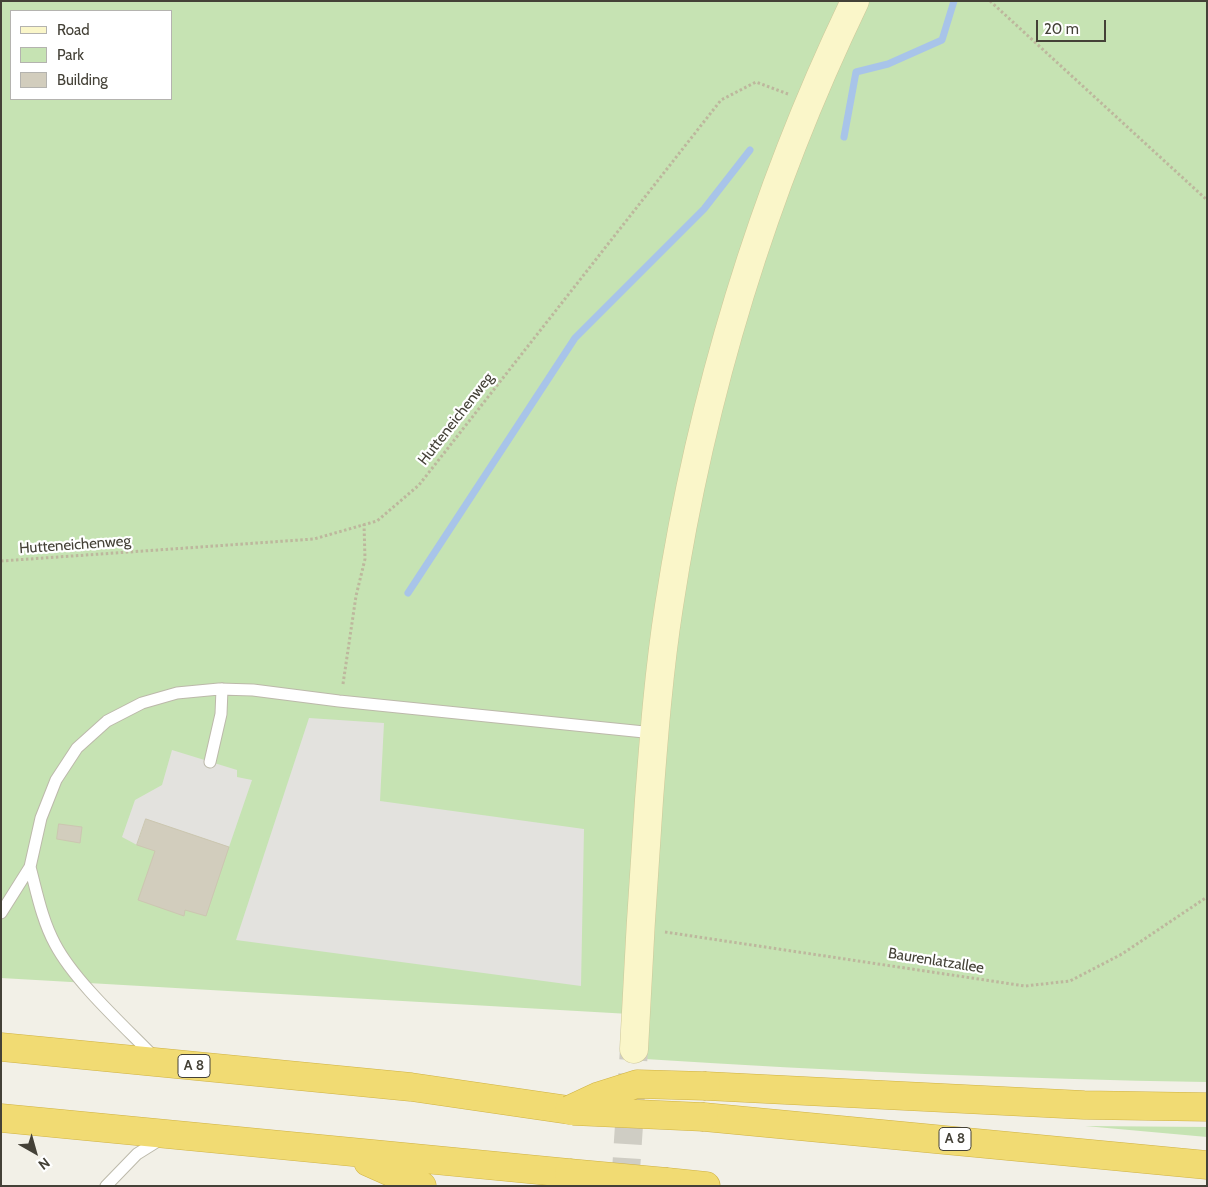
<!DOCTYPE html>
<style>
body{margin:0}
#map{position:relative;width:1208px;height:1187px;overflow:hidden;background:#f2f0e7;font-family:Cabin,sans-serif}
canvas{display:block}
.frame{position:absolute;inset:0;border:2px solid #444137;pointer-events:none}
.legend{position:absolute;left:10px;top:10px;width:162px;height:90px;box-sizing:border-box;background:#fff;border:1px solid #b4b3af;margin:0;padding:6px 9px;list-style:none;font-size:15px;color:#444137}
.legend li{display:flex;align-items:center;gap:10px;height:25px}
.legend b{width:25px;border:1px solid #b4b3af}
.north{position:absolute;left:10px;top:1127px;width:50px;height:50px;-webkit-text-stroke:4px #fff;paint-order:stroke;rotate:142deg;font-size:14px;font-weight:700;line-height:20px;text-align:center;color:#444137}
.north::after{content:'';display:block;margin:auto;width:18px;height:22px;background:#444137;clip-path:polygon(50% 0,100% 100%,50% 72%,0 100%)}
.scale{position:absolute;left:1036px;top:20px;width:70px;height:22px;box-sizing:border-box;border:2px solid #444137;border-top:0;padding-left:6px;font-size:15px;line-height:18px;white-space:nowrap;color:#444137;-webkit-text-stroke:4px #fff;paint-order:stroke}
</style>
<div id="map">
<canvas width="1208" height="1187"></canvas>
<div class="frame"></div>
<ul class="legend">
<li><b style="height:6px;background:#faf6c9"></b>Road</li>
<li><b style="height:14px;background:#c6e3b3"></b>Park</li>
<li><b style="height:14px;background:#d2cdbd"></b>Building</li>
</ul>
<div class="north">N</div>
<div class="scale">20 m</div>
</div>
<script>
const ctx = document.querySelector('canvas').getContext('2d');
ctx.lineJoin = 'round';
function fillPath(path, color) {
  ctx.fillStyle = color;
  ctx.fill(path, 'evenodd');
}
function stroke(path, color, width, dash) {
  ctx.strokeStyle = color;
  ctx.lineWidth = width;
  ctx.lineCap = dash ? 'butt' : 'round';
  ctx.setLineDash(dash || []);
  ctx.stroke(path);
}
function drawText(font, color, halo, rows, align = 'center') {
  ctx.font = font + ' Cabin,sans-serif';
  ctx.lineWidth = 4.5;
  ctx.setLineDash([]);
  ctx.textBaseline = 'middle';
  ctx.strokeStyle = halo;
  ctx.fillStyle = color;
  for (const [text, x, y, turn = 0] of rows) {
    ctx.save();
    ctx.translate(x, y);
    ctx.rotate((+turn || 0) * Math.PI / 180);
    ctx.textAlign = isNaN(turn) ? turn : align;
    if (halo) ctx.strokeText(text, 0, 0);
    ctx.fillText(text, 0, 0);
    ctx.restore();
  }
}
fillPath(new Path2D(`
 M1,1H1207V1082C1019,1079 830,1071 645,1059L647,1015L1,978ZM11,11H171V99H11Z
 M1085,1126L1207,1127V1137Z`), '#c6e3b3');
fillPath(new Path2D(`
 M309,718L384,723L380,801L584,829L581,986L236,940Z
 M172,750L237,770V777L252,780L229,847L146,819L137,845L122,837L135,800L162,785Z`), '#e3e2de');
stroke(new Path2D(`
 M844,137L856,72L888,64L942,40L954,1
 M408,593L575,338L704,209L750,150`), '#a8c4e9', 7);
const building = new Path2D(`
 M146,819L229,847L206,916L185,910L184,916L138,900L155,851L137,845Z
 M59,824L82,827L80,843L57,839Z`);
fillPath(building, '#d2cdbd');
stroke(building, '#ccc6b1', 1);
stroke(new Path2D(`
 M625,1186L634,1049`), '#cfcdc4', 28, [28, 14]);
const lane = new Path2D(`
 M210,762L221,714L222,689
 M30,867C37,893 42,920 55,944C75,982 124,1026 155,1058
 M1,913L30,867L41,818L56,780L77,748L107,721L142,703L177,693L219,689L253,690L339,701L654,733
 M106,1186L137,1154L161,1139`);
const secondary = new Path2D(`
 M634,1049C638,966 643,883 649,800C654,735 659,670 669,606C701,397 763,192 855,1`);
const highway = new Path2D(`
 M1,1047L411,1087L569,1110
 M706,1086L1084,1105L1207,1107
 M704,1117L1207,1165
 M1,1118L569,1173
 M368,1162L422,1186
 M667,1182L706,1186`);
stroke(lane, '#bcb9aa', 13);
stroke(secondary, '#cec89a', 29);
stroke(highway, '#cfb244', 29);
stroke(new Path2D(`
 M990,1L1207,200
 M1,561L314,539L377,521L419,485L721,100L756,82L788,94
 M343,684L356,596L365,559L364,524
 M665,932L1025,986L1070,981L1122,954L1207,897`), '#bdb79d', 3, [2.5, 2.5]);
stroke(lane, '#fff', 11);
stroke(secondary, '#faf6c9', 28);
stroke(highway, '#f1db73', 28);
const highwayBridge = new Path2D(`
 M569,1110L599,1096L637,1084L706,1086
 M573,1111L704,1117
 M569,1173L667,1182`);
stroke(highwayBridge, '#cfb244', 29, []);
stroke(highwayBridge, '#f1db73', 28);
for (const [x, y, w] of [
 [194,1066,32],
 [955,1139,32]
]) {
  const box = new Path2D();
  box.roundRect(x - w / 2, y - 11.5, w, 23, 4);
  ctx.fillStyle = '#fff';
  ctx.fill(box);
  stroke(box, '#444137', 1);
}
drawText('bold 14px', '#444137', null, [
 ["A 8",194,1066],
 ["A 8",955,1139]
]);
drawText('15px', '#444137', '#fff', [
 ["Hutteneichenweg",456,419,-52],
 ["Hutteneichenweg",75,545,-4],
 ["Baurenlatzallee",936,961,9]
]);
</script>
